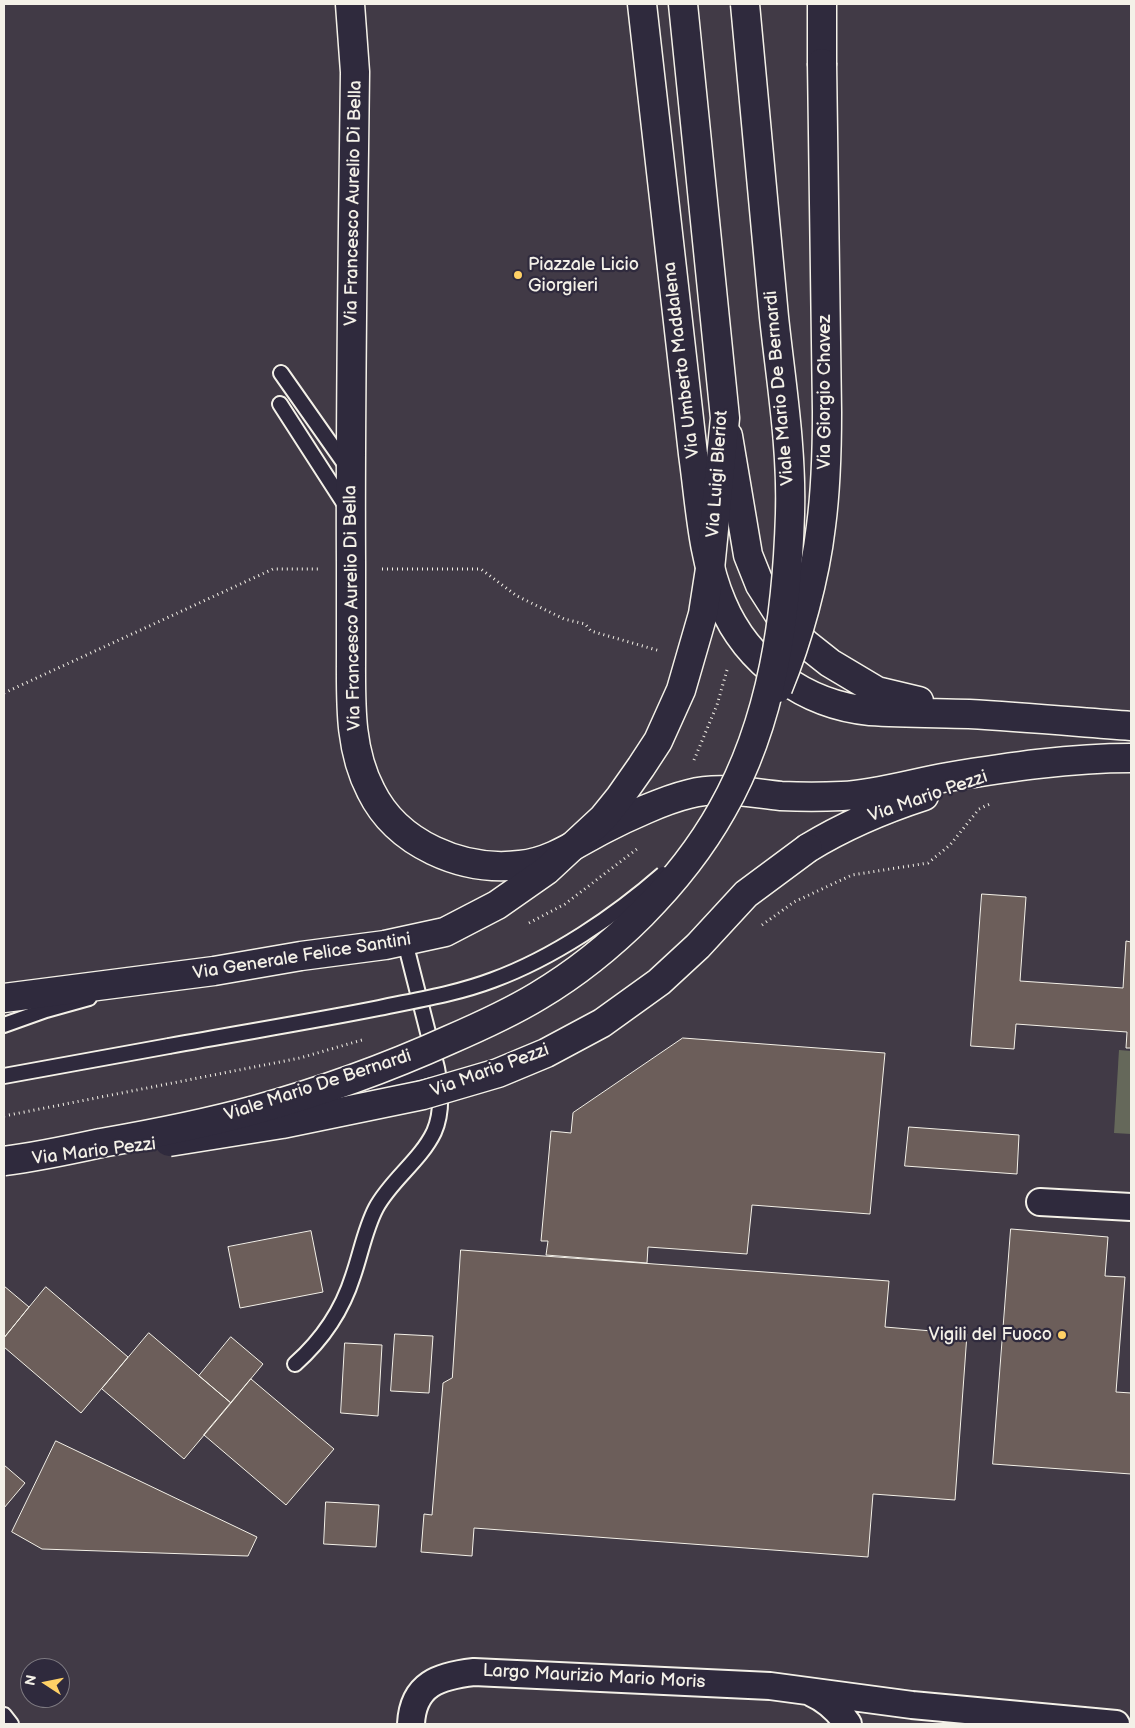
<!DOCTYPE html>
<style>
body{margin:0}
#map{position:relative;width:1135px;height:1728px;overflow:hidden;background:#2f2a3d;font-family:"Balsamiq Sans",sans-serif}
canvas{display:block}
.frame{position:absolute;inset:0;border:5px solid #f4f1e8;pointer-events:none}
.north{position:absolute;left:20px;top:1658px;width:50px;height:50px;box-sizing:border-box;background:#2f2a3d;border:1px solid #7e7a81;border-radius:50%;rotate:281deg;font-size:14px;font-weight:700;line-height:20px;text-align:center;color:#f4f1e8}
.north::after{content:'';display:block;margin:auto;width:18px;height:22px;background:#ffd166;clip-path:polygon(50% 0,100% 100%,50% 72%,0 100%)}
</style>
<div id="map">
<canvas width="1135" height="1728"></canvas>
<div class="frame"></div>
<div class="north">N</div>
</div>
<script>
const ctx = document.querySelector('canvas').getContext('2d');
ctx.lineJoin = 'round';
function fillPath(path, color) {
  ctx.fillStyle = color;
  ctx.fill(path, 'evenodd');
}
function stroke(path, color, width, dash) {
  ctx.strokeStyle = color;
  ctx.lineWidth = width;
  ctx.lineCap = dash ? 'butt' : 'round';
  ctx.setLineDash(dash || []);
  ctx.stroke(path);
}
function drawText(font, color, halo, rows, align = 'center') {
  ctx.font = font + ' "Balsamiq Sans",sans-serif';
  ctx.lineWidth = 4.5;
  ctx.setLineDash([]);
  ctx.textBaseline = 'middle';
  ctx.strokeStyle = halo;
  ctx.fillStyle = color;
  for (const [text, x, y, turn = 0] of rows) {
    ctx.save();
    ctx.translate(x, y);
    ctx.rotate((+turn || 0) * Math.PI / 180);
    ctx.textAlign = isNaN(turn) ? turn : align;
    if (halo) ctx.strokeText(text, 0, 0);
    ctx.fillText(text, 0, 0);
    ctx.restore();
  }
}
fillPath(new Path2D(`
 M4,4H1131V1724H4ZM30,1668H60V1698H30Z`), '#413a46');
fillPath(new Path2D(`
 M1119,1050L1131,1051V1134L1114,1133Z`), '#65685a');
const building = new Path2D(`
 M982,894L1026,897L1020,981L1123,988L1126,941L1131,942V1048H1126L1127,1032L1016,1024L1014,1049L971,1046Z
 M683,1038L885,1053L870,1214L752,1205L747,1254L648,1247L647,1263L546,1255L548,1241H541L551,1131L571,1133L573,1113Z
 M909,1127L1019,1135L1017,1174L905,1166Z
 M1011,1229L1108,1237L1105,1276L1125,1277L1116,1392L1131,1393V1474L993,1464Z
 M311,1231L323,1292L240,1308L228,1247Z
 M461,1250L889,1281L885,1327L967,1334L955,1500L873,1494L868,1557L474,1528L472,1556L421,1552L424,1514L432,1515L443,1383L452,1378Z
 M4,1286L29,1307L4,1338Z
 M46,1287L128,1357L81,1413L4,1347V1338Z
 M149,1333L231,1403L184,1459L102,1389Z
 M395,1334L433,1336L429,1393L391,1391Z
 M231,1337L263,1364L231,1403L199,1376Z
 M345,1343L382,1345L378,1416L341,1413Z
 M251,1379L334,1449L286,1505L204,1435Z
 M56,1441L257,1537L248,1556L42,1549L12,1532Z
 M4,1465L25,1483L4,1508Z
 M326,1502L379,1505L376,1547L324,1544Z`);
fillPath(building, '#6c5e5a');
stroke(building, '#f4f1e8', 1);
const service = new Path2D(`
 M281,373L347,467
 M280,404L347,508
 M4,1025L46,1010L89,998
 M4,1076L169,1046
 M360,1089L437,1068
 M295,1364C322,1340 342,1311 353,1276C361,1253 365,1229 376,1208C391,1180 420,1161 434,1132C443,1112 441,1089 437,1068L405,942
 M4,1715L11,1724`);
const minor = new Path2D(`
 M1040,1202L1131,1207
 M812,1693C828,1700 838,1710 848,1724
 M411,1724C413,1684 439,1676 474,1672L770,1686L912,1705L1116,1724`);
const tertiary = new Path2D(`
 M350,4L355,72C353,236 350,400 351,564C351,594 351,625 351,656C351,702 349,749 371,791C397,844 462,872 520,865C551,862 577,843 604,829C627,817 664,800 689,794C720,786 750,793 781,796C801,797 822,797 842,796C878,794 913,783 948,777C1009,767 1070,758 1131,758
 M642,4L693,454C700,503 702,557 722,603C747,663 805,705 870,711C903,713 936,713 969,714C1023,717 1077,722 1131,726
 M822,4V63
 M728,436L748,555L760,585L783,621L806,644L830,663L877,691L919,701
 M808,848C844,826 884,809 924,796`);
const secondary = new Path2D(`
 M4,998L214,971L301,956L385,945L445,932L497,905L547,870L603,818L620,797L641,767L658,741L681,690L703,614L710,569L725,418L683,4`);
stroke(service, '#f4f1e8', 18);
stroke(minor, '#f4f1e8', 30);
stroke(tertiary, '#f4f1e8', 31);
stroke(secondary, '#f4f1e8', 31);
stroke(new Path2D(`
 M382,569H481L517,596L564,619L585,624L591,631L660,651
 M4,693L273,569H321
 M694,760L717,705L727,670
 M529,923L565,904L637,849
 M762,925L794,902L852,875L928,863L950,845L979,809L992,803
 M4,1116L300,1058L362,1040`), '#f4f1e8', 3, [1, 4]);
stroke(service, '#2f2a3d', 14);
stroke(minor, '#2f2a3d', 26);
stroke(tertiary, '#2f2a3d', 28);
stroke(secondary, '#2f2a3d', 28);
const serviceBridge = new Path2D(`
 M169,1046C239,1033 309,1022 379,1008C417,1000 456,994 493,980C553,958 615,916 663,874`);
const tertiaryBridge = new Path2D(`
 M778,688C798,640 815,578 821,526C826,488 827,450 827,412L822,63
 M169,1142L282,1124L423,1095L498,1073L546,1053L602,1023L659,982L698,946L746,894L808,848`);
const secondaryBridge = new Path2D(`
 M4,1161C36,1157 69,1150 101,1143C153,1134 204,1124 255,1110C320,1092 387,1068 449,1040C479,1027 510,1013 538,996C610,953 681,883 722,810C773,721 787,614 790,514C792,448 781,382 774,317C764,212 754,108 745,4`);
stroke(serviceBridge, '#f4f1e8', 18, []);
stroke(tertiaryBridge, '#f4f1e8', 31, []);
stroke(secondaryBridge, '#f4f1e8', 31, []);
stroke(serviceBridge, '#2f2a3d', 14);
stroke(tertiaryBridge, '#2f2a3d', 28);
stroke(secondaryBridge, '#2f2a3d', 28);
for (const [x, y, r, color] of [
 [518,275,5,"#ffd166"],
 [1062,1335,5,"#ffd166"]
]) {
  const dot = new Path2D();
  dot.arc(x, y, r, 0, 2 * Math.PI);
  ctx.fillStyle = color;
  ctx.fill(dot);
  stroke(dot, '#2f2a3d', 2);
}
drawText('18px', '#f4f1e8', '#2f2a3d', [
 ["Via Francesco Aurelio Di Bella",354,203,-89],
 ["Via Umberto Maddalena",682,360,-97],
 ["Viale Mario De Bernardi",780,388,-95],
 ["Via Giorgio Chavez",825,392,-90],
 ["Via Luigi Bleriot",718,474,-86],
 ["Via Francesco Aurelio Di Bella",353,608,-91],
 ["Via Mario Pezzi",928,797,-19],
 ["Via Generale Felice Santini",302,957,-9],
 ["Via Mario Pezzi",490,1071,-20],
 ["Viale Mario De Bernardi",318,1086,-18],
 ["Via Mario Pezzi",94,1152,-7],
 ["Largo Maurizio Mario Moris",594,1677,3]
]);
drawText('18px', '#f4f1e8', '#2f2a3d', [
 ["Piazzale Licio",528,265],
 ["Giorgieri",528,286],
 ["Vigili del Fuoco",1052,1335,"right"]
], 'left');
</script>
